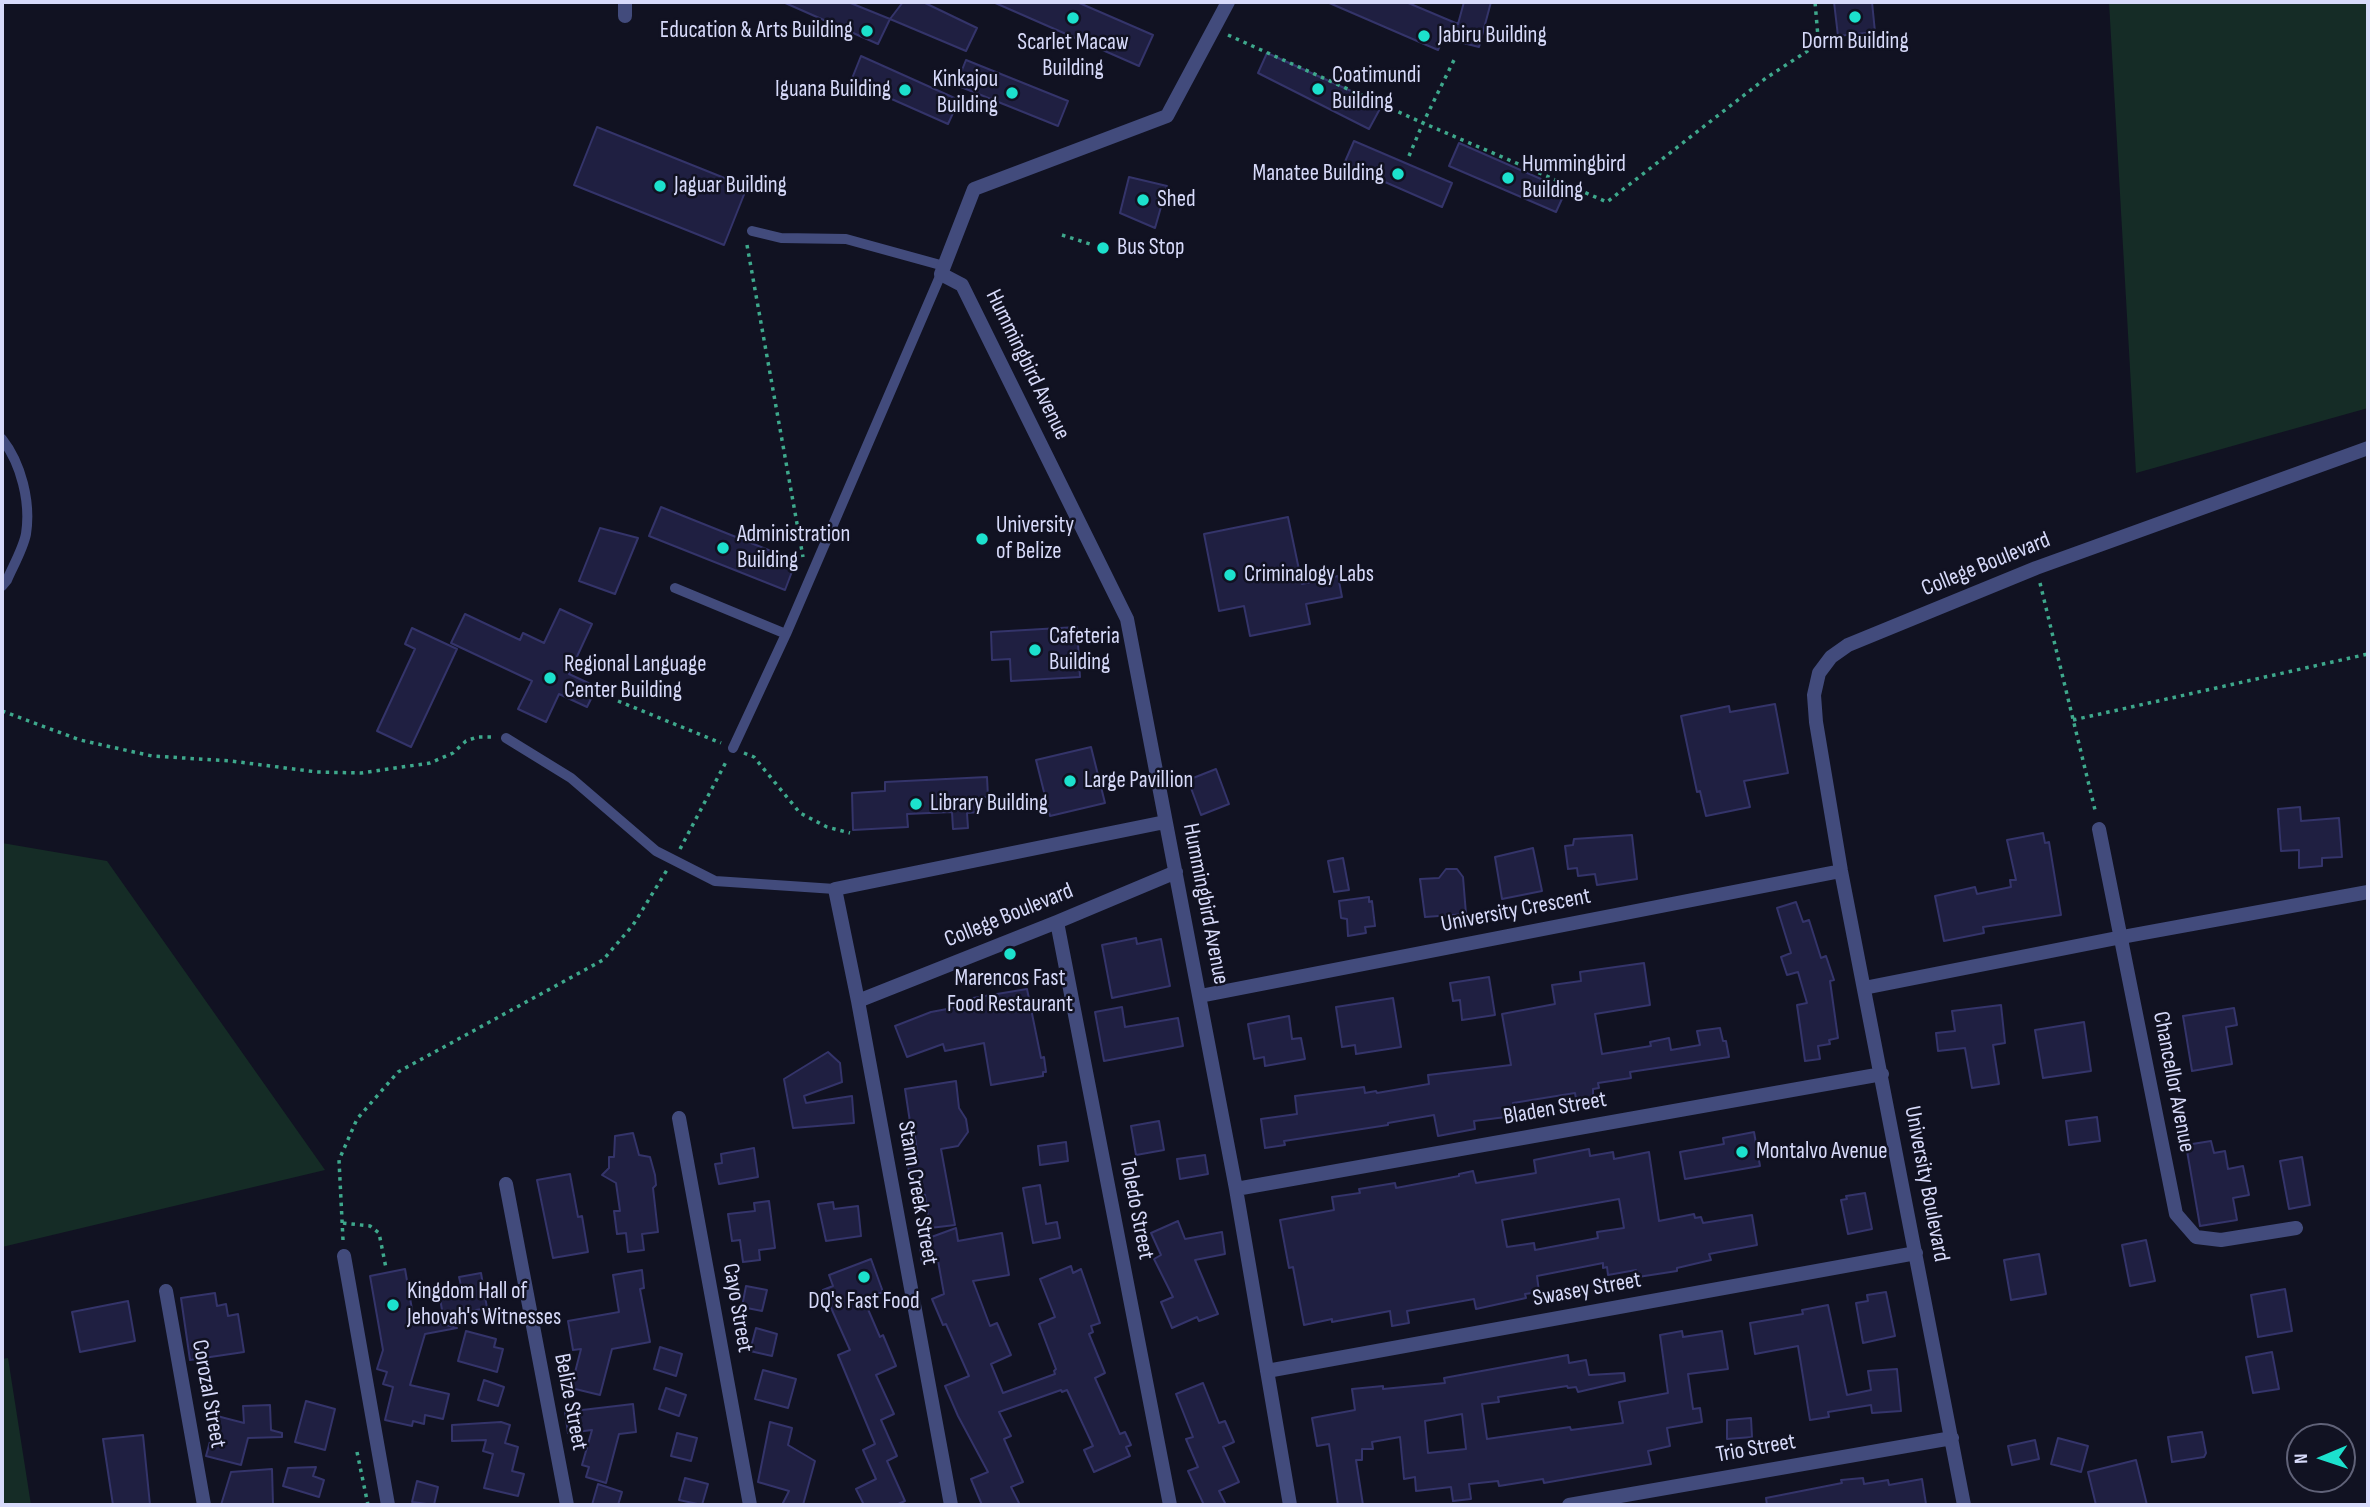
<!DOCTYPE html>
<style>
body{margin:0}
#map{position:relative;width:2370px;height:1507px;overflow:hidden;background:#111222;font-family:"Sofia Sans Condensed",sans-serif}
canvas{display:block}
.frame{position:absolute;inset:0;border:4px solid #d7dafa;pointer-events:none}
.north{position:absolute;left:2286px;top:1423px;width:70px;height:70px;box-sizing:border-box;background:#111222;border:2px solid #606278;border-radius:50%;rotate:268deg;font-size:19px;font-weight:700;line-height:28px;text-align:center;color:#d7dafa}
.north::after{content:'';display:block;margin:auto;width:24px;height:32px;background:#1ce1cd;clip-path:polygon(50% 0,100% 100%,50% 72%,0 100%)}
</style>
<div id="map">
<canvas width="2370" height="1507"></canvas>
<div class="frame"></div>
<div class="north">N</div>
</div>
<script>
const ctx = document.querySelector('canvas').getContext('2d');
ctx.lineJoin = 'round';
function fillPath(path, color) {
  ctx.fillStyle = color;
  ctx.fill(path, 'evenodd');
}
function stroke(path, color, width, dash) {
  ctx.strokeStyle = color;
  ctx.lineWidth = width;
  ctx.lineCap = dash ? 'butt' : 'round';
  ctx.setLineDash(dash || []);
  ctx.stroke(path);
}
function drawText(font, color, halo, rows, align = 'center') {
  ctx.font = font + ' "Sofia Sans Condensed",sans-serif';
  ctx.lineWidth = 5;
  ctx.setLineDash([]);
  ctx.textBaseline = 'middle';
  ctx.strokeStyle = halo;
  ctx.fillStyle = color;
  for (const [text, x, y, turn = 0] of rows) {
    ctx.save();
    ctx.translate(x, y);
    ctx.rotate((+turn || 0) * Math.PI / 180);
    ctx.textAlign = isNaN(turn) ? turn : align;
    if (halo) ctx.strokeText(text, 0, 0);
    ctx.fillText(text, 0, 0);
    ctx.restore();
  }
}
fillPath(new Path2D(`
 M2109,2H2368V408L2136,473Z
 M2,843L107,861L325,1170L2,1247Z
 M8,1358L31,1505H2V1359Z`), '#152c26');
const building = new Path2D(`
 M783,2H848L890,19L878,44Z
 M903,2H923L977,28L966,51L890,19Z
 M993,2H1077L1153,35L1139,66Z
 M1327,2H1406L1458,24L1464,2H1491L1479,47L1443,38L1438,50Z
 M1834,2H1872L1875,32L1838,36Z
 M1267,53L1382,105L1369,129L1258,73Z
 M861,56L959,100L948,124L851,81Z
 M966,60L1068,101L1058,126L956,85Z
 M597,127L747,187L724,245L574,185Z
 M1354,141L1452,183L1442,207L1344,164Z
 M1459,143L1566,190L1556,212L1449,166Z
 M1129,177L1167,186L1155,228L1120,213Z
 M661,507L796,561L785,590L649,536Z
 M1288,517L1302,584L1338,576L1342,597L1306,604L1310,624L1250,636L1244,606L1219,611L1204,534Z
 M600,528L638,538L615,594L579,581Z
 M560,609L592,624L569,674L597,687L587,707L559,694L546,722L518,709L532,681L451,643L465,614L520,640L523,633L544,643Z
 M1077,627L1080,677L1011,681L1010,659L992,660L991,632Z
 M412,628L457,649L411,747L377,731L415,649L405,644Z
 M1775,704L1788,773L1744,781L1750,807L1706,816L1700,791L1697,792L1681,716L1729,706L1730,712Z
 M1091,747L1105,803L1050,816L1036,760Z
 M1216,769L1229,804L1201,815L1188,780Z
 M987,777L988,797H980V812L967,813L968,828L953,829L952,812L907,814L908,827L853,830L852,793L885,791V782Z
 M2300,807L2301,821L2339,818L2342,857L2322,858V866L2299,868V850L2281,851L2278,809Z
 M2043,833L2045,843L2049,842L2061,915L1983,927L1984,933L1944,941L1935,896L1975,887L1977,894L2011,887L2010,880H2016L2007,840Z
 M1632,835L1637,879L1597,885L1595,874L1578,876L1577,868L1568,869L1565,846L1573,845L1574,839Z
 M1533,848L1542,891L1502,899L1495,857Z
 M1343,858L1349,890L1334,892L1328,861Z
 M1446,869H1457L1463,877L1466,914L1425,917L1420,879L1439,878Z
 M1369,897V902L1372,901L1375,926L1365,927L1366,933L1348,936L1347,919L1341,918L1339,901Z
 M1796,902L1803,922L1809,920L1821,958L1826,956L1834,980L1830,981L1838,1038L1829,1040L1830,1044L1818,1046L1820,1059L1805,1061L1797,1005L1807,1003L1798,972L1787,975L1781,957L1791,953L1777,908Z
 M1136,938L1137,944L1161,939L1170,986L1112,998L1102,945Z
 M1644,963L1650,1005L1595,1014L1602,1054L1651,1046L1650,1042L1669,1038L1671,1050L1700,1045L1697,1031L1720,1028L1723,1041H1726L1729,1057L1630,1072L1631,1078L1598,1083L1599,1088L1593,1089V1098L1576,1099L1575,1093L1513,1103L1514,1116L1474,1121L1475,1129L1438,1136L1434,1115L1388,1123V1125L1284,1141L1285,1145L1265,1148L1261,1119L1297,1114L1295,1096L1364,1087L1365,1093L1376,1091L1377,1093L1429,1084L1428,1075L1511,1065L1502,1014L1555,1004L1552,985L1581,981L1580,972Z
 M1489,977L1495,1015L1462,1020L1460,1000L1453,1001L1450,983Z
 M1027,989L1041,1058L1044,1057L1046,1072H1043V1076L991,1085L984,1043L945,1051L943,1044L907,1057L895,1026L931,1012L974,1004L973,998Z
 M1393,998L1401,1047L1356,1054L1355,1045L1342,1047L1336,1007Z
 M2001,1005L2005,1043L1993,1045L1999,1084L1972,1088L1965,1048L1938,1051L1936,1033L1955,1031L1952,1011Z
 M1122,1007L1125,1027L1178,1018L1183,1046L1104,1061L1095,1012Z
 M2234,1008L2237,1025L2226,1027L2232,1064L2192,1071L2183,1016Z
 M1289,1016L1292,1039L1301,1038L1305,1059L1265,1066L1264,1057L1254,1059L1248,1024Z
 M2084,1022L2091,1071L2043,1078L2035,1030Z
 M828,1052L840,1063L842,1082L804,1096L806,1103L852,1096L854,1123L793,1128L784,1079Z
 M956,1081L959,1108L966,1119L968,1132L958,1146L941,1149L955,1225L930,1228L925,1195L914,1197L907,1161L918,1159L913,1122H910L905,1089Z
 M2097,1117L2100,1141L2069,1145L2066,1121Z
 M1159,1121L1164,1150L1136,1155L1131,1126Z
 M1754,1132L1760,1166L1685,1179L1680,1152L1724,1144L1723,1138Z
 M633,1133L639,1155L650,1157L655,1175L656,1185L653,1188L658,1232L642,1234L644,1250L628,1252L626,1233L617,1234L614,1211H620L616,1183L602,1175L609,1168V1157H614L615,1136Z
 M2211,1141L2214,1153L2225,1151L2228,1169L2243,1166L2249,1195L2233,1198L2237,1220L2200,1226L2186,1145Z
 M1066,1142L1068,1161L1040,1165L1038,1146Z
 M754,1148L758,1177L719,1184L715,1164L722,1163L721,1154Z
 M1589,1149L1590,1156L1613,1152L1614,1159L1649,1152L1659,1221L1694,1214L1695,1218L1701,1217L1703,1223L1752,1215L1757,1245L1709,1254L1711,1260L1677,1268V1271L1638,1277L1636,1270L1608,1275L1607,1267L1603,1268V1263L1537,1276L1539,1292L1525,1294L1526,1298L1476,1309L1474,1299L1407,1311L1409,1323L1392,1326L1390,1311L1332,1322V1319L1304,1325L1293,1267L1289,1268L1280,1220L1334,1210L1332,1197L1360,1193L1359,1189L1395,1183L1396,1188L1459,1176V1174L1473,1171L1476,1183L1536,1173L1534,1160ZM1619,1199L1624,1228L1597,1232L1598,1238L1535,1250L1534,1243L1507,1247L1502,1220Z
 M1205,1155L1208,1174L1180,1179L1177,1159Z
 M2302,1157L2310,1205L2289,1209L2280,1161Z
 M570,1174L578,1217L582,1216L588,1252L553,1258L537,1180Z
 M1040,1185L1046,1224L1057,1222L1060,1238L1033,1243L1023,1188Z
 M1865,1193L1872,1229L1848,1234L1841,1200L1847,1199L1846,1196Z
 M769,1201L775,1248L759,1250L760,1260L743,1262L740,1240L732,1241L728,1214L755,1211L754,1203Z
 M833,1202L834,1209L858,1206L861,1236L826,1241L818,1204Z
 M1178,1221L1185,1239L1222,1232L1225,1254L1195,1260L1218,1314L1199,1321L1197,1317L1172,1328L1161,1302L1173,1297L1154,1259L1161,1255L1151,1233Z
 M956,1228L958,1241L1002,1233L1009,1275L973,1281L990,1326L997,1323L1011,1355L991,1364L1003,1393L1055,1374L1054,1371L1056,1369L1039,1324L1055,1317L1040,1279L1071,1266L1073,1273L1081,1269L1100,1323L1091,1326L1093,1332L1089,1334L1105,1373L1095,1378L1120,1434L1125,1432L1131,1445L1126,1447L1130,1456L1094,1472L1084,1450L1093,1446L1067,1390L1062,1392L1061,1390L999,1412L1011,1436L1004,1439L1023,1482L1011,1487L1020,1505H982L971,1479L988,1472L958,1416L945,1386L969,1376L946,1324L943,1325L932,1299L944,1294L938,1261L922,1263L920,1245L926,1244V1239Z
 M2146,1240L2155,1281L2130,1286L2122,1245Z
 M2039,1254L2046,1294L2011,1300L2004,1260Z
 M871,1259L883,1292L864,1300L880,1337L883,1335L896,1366L876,1375L894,1414L881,1420L897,1456L887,1461L905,1501L896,1505H864L856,1489L876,1479L863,1450L875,1444L838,1355L850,1350L823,1290L833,1286L829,1275Z
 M405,1269L414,1321L425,1319L457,1328L425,1334L410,1385L449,1394L443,1419L425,1415L424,1424L413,1421L412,1426L385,1420L393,1387L383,1384L387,1372L377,1369L383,1350L370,1276Z
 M642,1270L644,1288L640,1289L650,1342L612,1349L600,1395L571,1388L581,1349L573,1350L568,1321L619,1312L613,1275Z
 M481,1273L487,1308L443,1316L440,1298L463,1294L459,1277Z
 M746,1286L767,1290L762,1311L742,1307Z
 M2285,1289L2292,1331L2258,1337L2251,1295Z
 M1886,1292L1895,1336L1863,1343L1856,1303L1868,1301L1867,1295Z
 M215,1293L217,1306L226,1304L228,1316L238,1314L244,1352L190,1360L181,1298Z
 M128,1301L135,1341L80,1352L72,1312Z
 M1828,1305L1847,1395L1871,1390L1868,1371L1897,1369L1901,1411L1872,1413L1871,1405L1828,1412L1829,1417L1810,1420L1798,1346L1755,1354L1750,1323L1803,1314L1802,1310Z
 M756,1328L777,1334L772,1356L750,1351Z
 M466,1331L496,1339L494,1347L503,1349L497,1372L458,1361Z
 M1682,1331L1683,1337L1722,1331L1728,1369L1688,1374L1693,1409L1700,1408L1702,1422L1667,1428L1670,1446L1648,1451L1651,1464L1544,1483L1543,1479L1499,1486L1498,1481L1469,1484L1471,1499L1453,1501L1451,1487L1416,1491L1415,1477L1404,1479L1400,1437L1372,1442L1373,1449H1362V1460H1356L1363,1505H1338L1329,1444L1317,1446L1312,1418L1355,1410L1352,1389L1383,1386V1389L1445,1383L1444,1378L1568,1355L1569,1363L1586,1360L1589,1375L1624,1373L1625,1381L1578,1392L1576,1387L1568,1388L1567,1386L1498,1397L1499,1402L1482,1404L1487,1439L1570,1427L1571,1430L1623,1423L1619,1402L1668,1393L1660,1335ZM1462,1414L1466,1449L1428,1453L1425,1421Z
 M660,1347L682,1354L676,1376L654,1369Z
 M2272,1352L2279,1389L2253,1393L2246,1357Z
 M763,1370L796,1379L788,1408L755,1399Z
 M484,1380L504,1387L498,1406L478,1400Z
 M1203,1383L1219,1423L1225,1421L1234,1442L1223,1447L1239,1482L1219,1491L1226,1505H1204L1188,1471L1198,1467L1186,1439L1193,1437L1176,1394Z
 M666,1388L686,1395L679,1416L659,1409Z
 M306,1401L335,1409L325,1450L295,1442Z
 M633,1404L636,1432L619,1434L606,1483L586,1477L589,1467L582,1465L592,1430L568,1433L565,1412Z
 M270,1405L271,1430L282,1433V1437L248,1438L241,1465L206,1456L217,1416L244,1423L243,1406Z
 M1751,1418L1752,1437L1727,1439V1420Z
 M501,1422L510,1425L505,1443L518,1447L512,1471L524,1474L518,1496L484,1488L493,1454L483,1451L486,1440L452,1441V1425Z
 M770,1422L792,1428L788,1445L815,1461L803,1505H782L789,1491L758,1482Z
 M2202,1432L2206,1453L2204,1457L2172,1462L2168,1437Z
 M677,1433L697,1438L691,1461L671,1456Z
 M143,1435L150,1505H113L103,1439Z
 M2058,1438L2088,1446L2081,1472L2051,1464Z
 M2035,1440L2039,1459L2012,1465L2008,1446Z
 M2136,1460L2147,1505H2096L2088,1472Z
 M316,1467L313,1476L324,1480L319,1497L283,1486L288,1468Z
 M272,1469L273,1505H221L231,1472Z
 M685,1478L708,1484L702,1505L679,1500Z
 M1863,1478L1864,1484L1888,1480L1889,1485L1922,1479L1926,1504L1767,1505L1766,1498L1842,1483L1841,1480Z
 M417,1481L438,1487L434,1505L412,1502Z
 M598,1484L622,1492L618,1505H592Z`);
fillPath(building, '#1f1f41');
stroke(building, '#34346a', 2);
stroke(new Path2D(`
 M1228,35L1423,123L1456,56
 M1409,156L1423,123L1607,202L1766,78L1809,50L1818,37L1815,2
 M1062,235L1090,244
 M747,245L803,557
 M2040,583L2096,814
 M618,701L721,743
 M2,711L80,740L152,756L231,761L317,772L361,773L430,763L453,753L466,741L477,737H494
 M2073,720L2368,654
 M744,753L754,757L800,813L827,827L850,833
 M680,849L727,760
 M343,1223L370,1226L379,1233L386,1268
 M343,1240L339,1160L357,1119L398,1072L603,960L633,925L667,870
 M357,1452L368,1505`), '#3ea88c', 3.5, [3.5, 5]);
stroke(new Path2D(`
 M752,231L781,238L846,239L944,266
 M2,439C21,463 31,502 26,534C23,549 13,566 7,580L2,586
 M675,588L786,634
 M506,738L571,778L656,851L715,881L835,889
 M733,748L786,634L941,274`), '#424b7c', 10);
stroke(new Path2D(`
 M625,2V16
 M1228,2L1167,116L974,189L941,274L962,285L1127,619L1236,1189L1290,1505
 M2099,829L2176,1214L2196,1237L2221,1240L2296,1228
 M1057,922L1170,1505
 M1864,988L2122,937L2368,892
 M1200,996L1841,871
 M858,1001L1057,922L1176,872
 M679,1118L750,1505
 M506,1184L567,1505
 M1236,1189L1882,1074
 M344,1256L388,1505
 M166,1291L204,1505
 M1267,1371L1916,1253
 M951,1505L858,1001L835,889L1165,822
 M1569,1505L1952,1438
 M1964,1505L1841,871L1816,722L1814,695L1819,673L1831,657L1848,645L2036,568L2368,448`), '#424b7c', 14);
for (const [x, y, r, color] of [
 [1855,17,7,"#1ce1cd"],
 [1073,18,7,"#1ce1cd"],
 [867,31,7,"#1ce1cd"],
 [1424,36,7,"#1ce1cd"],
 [1318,89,7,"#1ce1cd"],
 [905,90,7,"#1ce1cd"],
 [1012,93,7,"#1ce1cd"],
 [1398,174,7,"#1ce1cd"],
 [1508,178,7,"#1ce1cd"],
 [660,186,7,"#1ce1cd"],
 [1143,200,7,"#1ce1cd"],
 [1103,248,7,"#1ce1cd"],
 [982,539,7,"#1ce1cd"],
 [723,548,7,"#1ce1cd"],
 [1230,575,7,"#1ce1cd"],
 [1035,650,7,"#1ce1cd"],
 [550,678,7,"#1ce1cd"],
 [1070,781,7,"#1ce1cd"],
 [916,804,7,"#1ce1cd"],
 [1010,954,7,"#1ce1cd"],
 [1742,1152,7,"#1ce1cd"],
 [864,1277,7,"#1ce1cd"],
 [393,1305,7,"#1ce1cd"]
]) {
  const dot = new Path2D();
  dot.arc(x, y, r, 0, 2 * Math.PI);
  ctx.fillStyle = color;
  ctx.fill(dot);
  stroke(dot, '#111222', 2.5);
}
drawText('23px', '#d7dafa', '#111222', [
 ["Education & Arts Building",853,31,"right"],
 ["Jabiru Building",1438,36],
 ["Dorm Building",1855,42,"center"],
 ["Scarlet Macaw",1073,43,"center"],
 ["Building",1073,69,"center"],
 ["Coatimundi",1332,76],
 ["Building",1332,102],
 ["Kinkajou",998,80,"right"],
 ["Building",998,106,"right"],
 ["Iguana Building",891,90,"right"],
 ["Hummingbird",1522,165],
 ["Building",1522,191],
 ["Manatee Building",1384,174,"right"],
 ["Jaguar Building",674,186],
 ["Shed",1157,200],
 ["Bus Stop",1117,248],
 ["University",996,526],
 ["of Belize",996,552],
 ["Administration",737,535],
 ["Building",737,561],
 ["Criminalogy Labs",1244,575],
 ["Cafeteria",1049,637],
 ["Building",1049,663],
 ["Regional Language",564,665],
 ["Center Building",564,691],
 ["Large Pavillion",1084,781],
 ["Library Building",930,804],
 ["Marencos Fast",1010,979,"center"],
 ["Food Restaurant",1010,1005,"center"],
 ["Montalvo Avenue",1756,1152],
 ["Kingdom Hall of",407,1292],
 ["Jehovah's Witnesses",407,1318],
 ["DQ's Fast Food",864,1302,"center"]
], 'left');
drawText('23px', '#d7dafa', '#111222', [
 ["Hummingbird Avenue",1027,365,64],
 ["College Boulevard",1986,565,-22],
 ["Hummingbird Avenue",1205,904,79],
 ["University Crescent",1516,911,-11],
 ["College Boulevard",1009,916,-22],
 ["Chancellor Avenue",2173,1082,79],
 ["Bladen Street",1555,1109,-10],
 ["University Boulevard",1926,1184,79],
 ["Stann Creek Street",917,1193,80],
 ["Toledo Street",1136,1209,79],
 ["Swasey Street",1587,1290,-10],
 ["Cayo Street",737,1308,80],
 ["Corozal Street",208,1394,80],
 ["Belize Street",570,1402,79],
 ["Trio Street",1756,1449,-10]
]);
</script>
